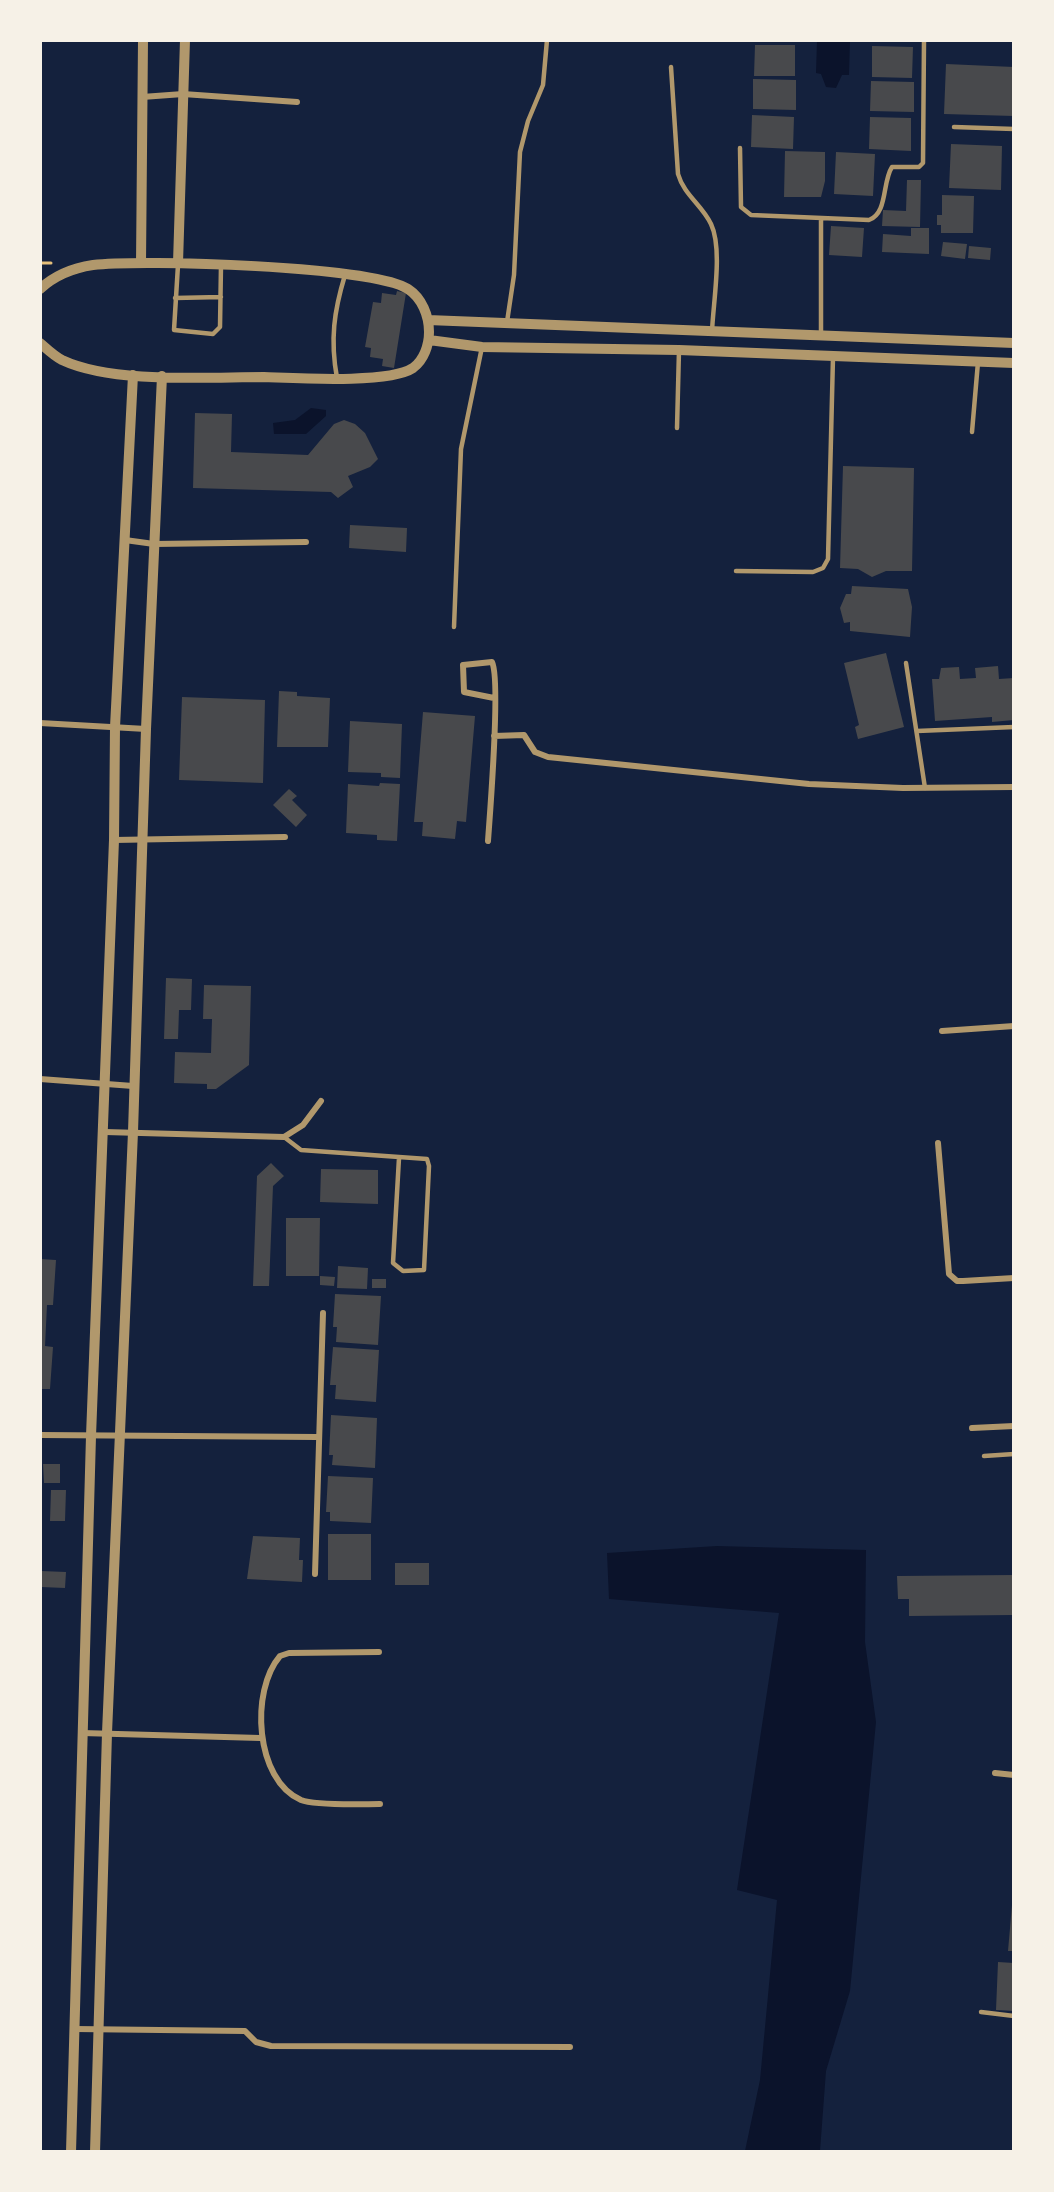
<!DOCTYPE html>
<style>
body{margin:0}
#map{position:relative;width:1054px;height:2192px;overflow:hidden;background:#14213d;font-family:"Archivo Narrow",sans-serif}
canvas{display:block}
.frame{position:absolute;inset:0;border:42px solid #f6f1e7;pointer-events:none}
</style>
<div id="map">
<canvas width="1054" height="2192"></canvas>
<div class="frame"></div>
</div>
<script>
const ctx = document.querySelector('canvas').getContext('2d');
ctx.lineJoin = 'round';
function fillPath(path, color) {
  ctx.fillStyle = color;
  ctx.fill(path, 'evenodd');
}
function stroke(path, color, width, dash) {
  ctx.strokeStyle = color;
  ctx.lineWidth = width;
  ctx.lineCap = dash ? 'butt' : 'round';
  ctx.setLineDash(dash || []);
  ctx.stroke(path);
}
fillPath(new Path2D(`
 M817,41H850L849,75H842L836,88L826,87L821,74L816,73Z
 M311,408L326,410V416L306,434H274L273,423L295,420Z
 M717,1546L866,1550L865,1642L876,1722L850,1991L826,2071L820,2151H745L760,2080L777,1900L737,1890L779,1613L609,1599L607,1553Z`), '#0b132b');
fillPath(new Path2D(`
 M755,45H795V76H754Z
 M872,46L913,47L912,78L872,77Z
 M946,64L1014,67V116L944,114Z
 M753,79L796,80V110L753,109Z
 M871,81L914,82V112L870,111Z
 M752,115L794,117L793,149L751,147Z
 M870,117L911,118V151L869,149Z
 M951,144L1002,146L1001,190L949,188Z
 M785,151L825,152V181L821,197H784Z
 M836,152L875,154L873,196L834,194Z
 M907,180H921L920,227L882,226L883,210L906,211Z
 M942,195L974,196L973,233H941V225H937V215H942Z
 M831,226L864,228L862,257L829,255Z
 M911,228H929V254L882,252L883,234L911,236Z
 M943,242L967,244L965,259L941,256Z
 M969,246L991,248L990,260L968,258Z
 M397,291L406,293L394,368L382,366L383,359L370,357L371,348L365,347L373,302L381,303L382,293L396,295Z
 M195,413L232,414L231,452L308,455L334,424L344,420L355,424L365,433L378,459L370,467L348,476L353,487L338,498L331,492L193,488Z
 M843,466L914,468L912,571H886L872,577L858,569L840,568Z
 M350,525L407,528L406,552L349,548Z
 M852,586L908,589L912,607L910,637L850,631V622L844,623L840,608L846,594H851Z
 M886,653L904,727L858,739L855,727L859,725L844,663Z
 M998,666L999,679L1014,678V720L992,722V717L935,721L932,679H939L941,668L959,667L960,679L976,678L975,668Z
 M279,691L297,692V696L330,698L328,747H277Z
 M182,697L265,700L263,783L179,780Z
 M423,712L475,716L466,822L457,821L455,839L422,836L423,822H414Z
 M350,721L402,724L400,778L381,777V773L348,772Z
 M380,783L400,784L397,841L377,840V835L346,833L348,784L379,786Z
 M289,789L297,796L292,800L307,815L296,827L273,805Z
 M166,978L192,979L191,1010H179L178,1039H164Z
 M204,985L251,986L249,1065L216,1089H207V1084L174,1083L175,1052L211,1053L212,1019H203Z
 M271,1163L284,1176L273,1186L269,1286H253L257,1176Z
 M321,1169L378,1170V1204L320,1202Z
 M286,1218H320L319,1276H286Z
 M40,1259L56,1260L53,1305H47L45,1346L53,1347L50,1389H40Z
 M338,1266L368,1268L367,1289L337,1288Z
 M320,1276L335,1277L334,1286L320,1285Z
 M372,1279H386V1288H372Z
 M335,1294L381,1296L378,1345L336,1342L337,1327H333Z
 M333,1347L379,1350L376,1402L335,1399L336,1385H330Z
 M331,1415L377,1418L375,1468L332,1465L333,1455H329Z
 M43,1464H60V1483H44Z
 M328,1476L373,1478L371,1523L330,1521V1512H326Z
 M51,1490H66L65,1521H50Z
 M328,1534H371V1580H328Z
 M253,1536L300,1538L299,1560H303L302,1582L247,1579Z
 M395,1563H429V1585H395Z
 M41,1571L66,1572L65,1588L41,1587Z
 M1014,1575V1615L909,1616V1599H898L897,1576Z
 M1012,1905H1014V1951H1008Z
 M998,1962L1014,1963V2011L996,2010Z`), '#48494c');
stroke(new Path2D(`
 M40,263H51`), '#e5c07b', 3);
stroke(new Path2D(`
 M671,67L678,174C684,195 702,205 711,224C723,249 713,303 712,332
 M954,127L1014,129
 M740,148L741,207L751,215L869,220C888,213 882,182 892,167H919L923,163L924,40
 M178,265L174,330L213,334L220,327L221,265
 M175,298L221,297
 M507,322L514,275L520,152L528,121L543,85L547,40
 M821,334V218
 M337,378C330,340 334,311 345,275
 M677,428L679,350
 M972,432L978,362
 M736,571L813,572L823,568L828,559L833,357
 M454,627L461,449L482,347
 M906,663L925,788
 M917,731L1014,727
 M284,1137L301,1150L427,1159L429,1166L424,1270L403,1271L393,1263L399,1158
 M984,1456L1014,1454
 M981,2012L1014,2016`), '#b1986c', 4.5);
stroke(new Path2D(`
 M142,97L183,94L297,102
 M125,540L154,544L306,542
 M40,723L146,729
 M494,736L524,735L535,752L548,757L809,784L903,788L1014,787
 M114,840L285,837
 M488,841C490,812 501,680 492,662L463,665L464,692L494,698
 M942,1031L1014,1026
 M40,1079L133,1086
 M105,1132L284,1137L303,1125L321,1101
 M938,1143L949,1274L957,1281H963L1014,1278
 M972,1428L1014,1426
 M40,1435L317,1437
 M315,1574L323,1313
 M379,1652L289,1653L280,1656C250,1691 255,1780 301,1800C316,1806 362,1804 380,1804
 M82,1733L260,1738
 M995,1773L1014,1775
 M75,2029L245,2031L256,2042L271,2046L570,2047`), '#b1986c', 6);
stroke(new Path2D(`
 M141,263L143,40
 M178,263L185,40
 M40,289C55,275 73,268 93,265C141,259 374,266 408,289C422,298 429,316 429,332C429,345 424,360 413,368C389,384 295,378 264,377C207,377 113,384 62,360C54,356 47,349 40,343
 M428,320L1014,343
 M429,340L482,347L679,350L1014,363
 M71,2152L91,1436L114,840L115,727L133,375
 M95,2152L107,1733L133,1132L146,729L162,376`), '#b1986c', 10);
</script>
